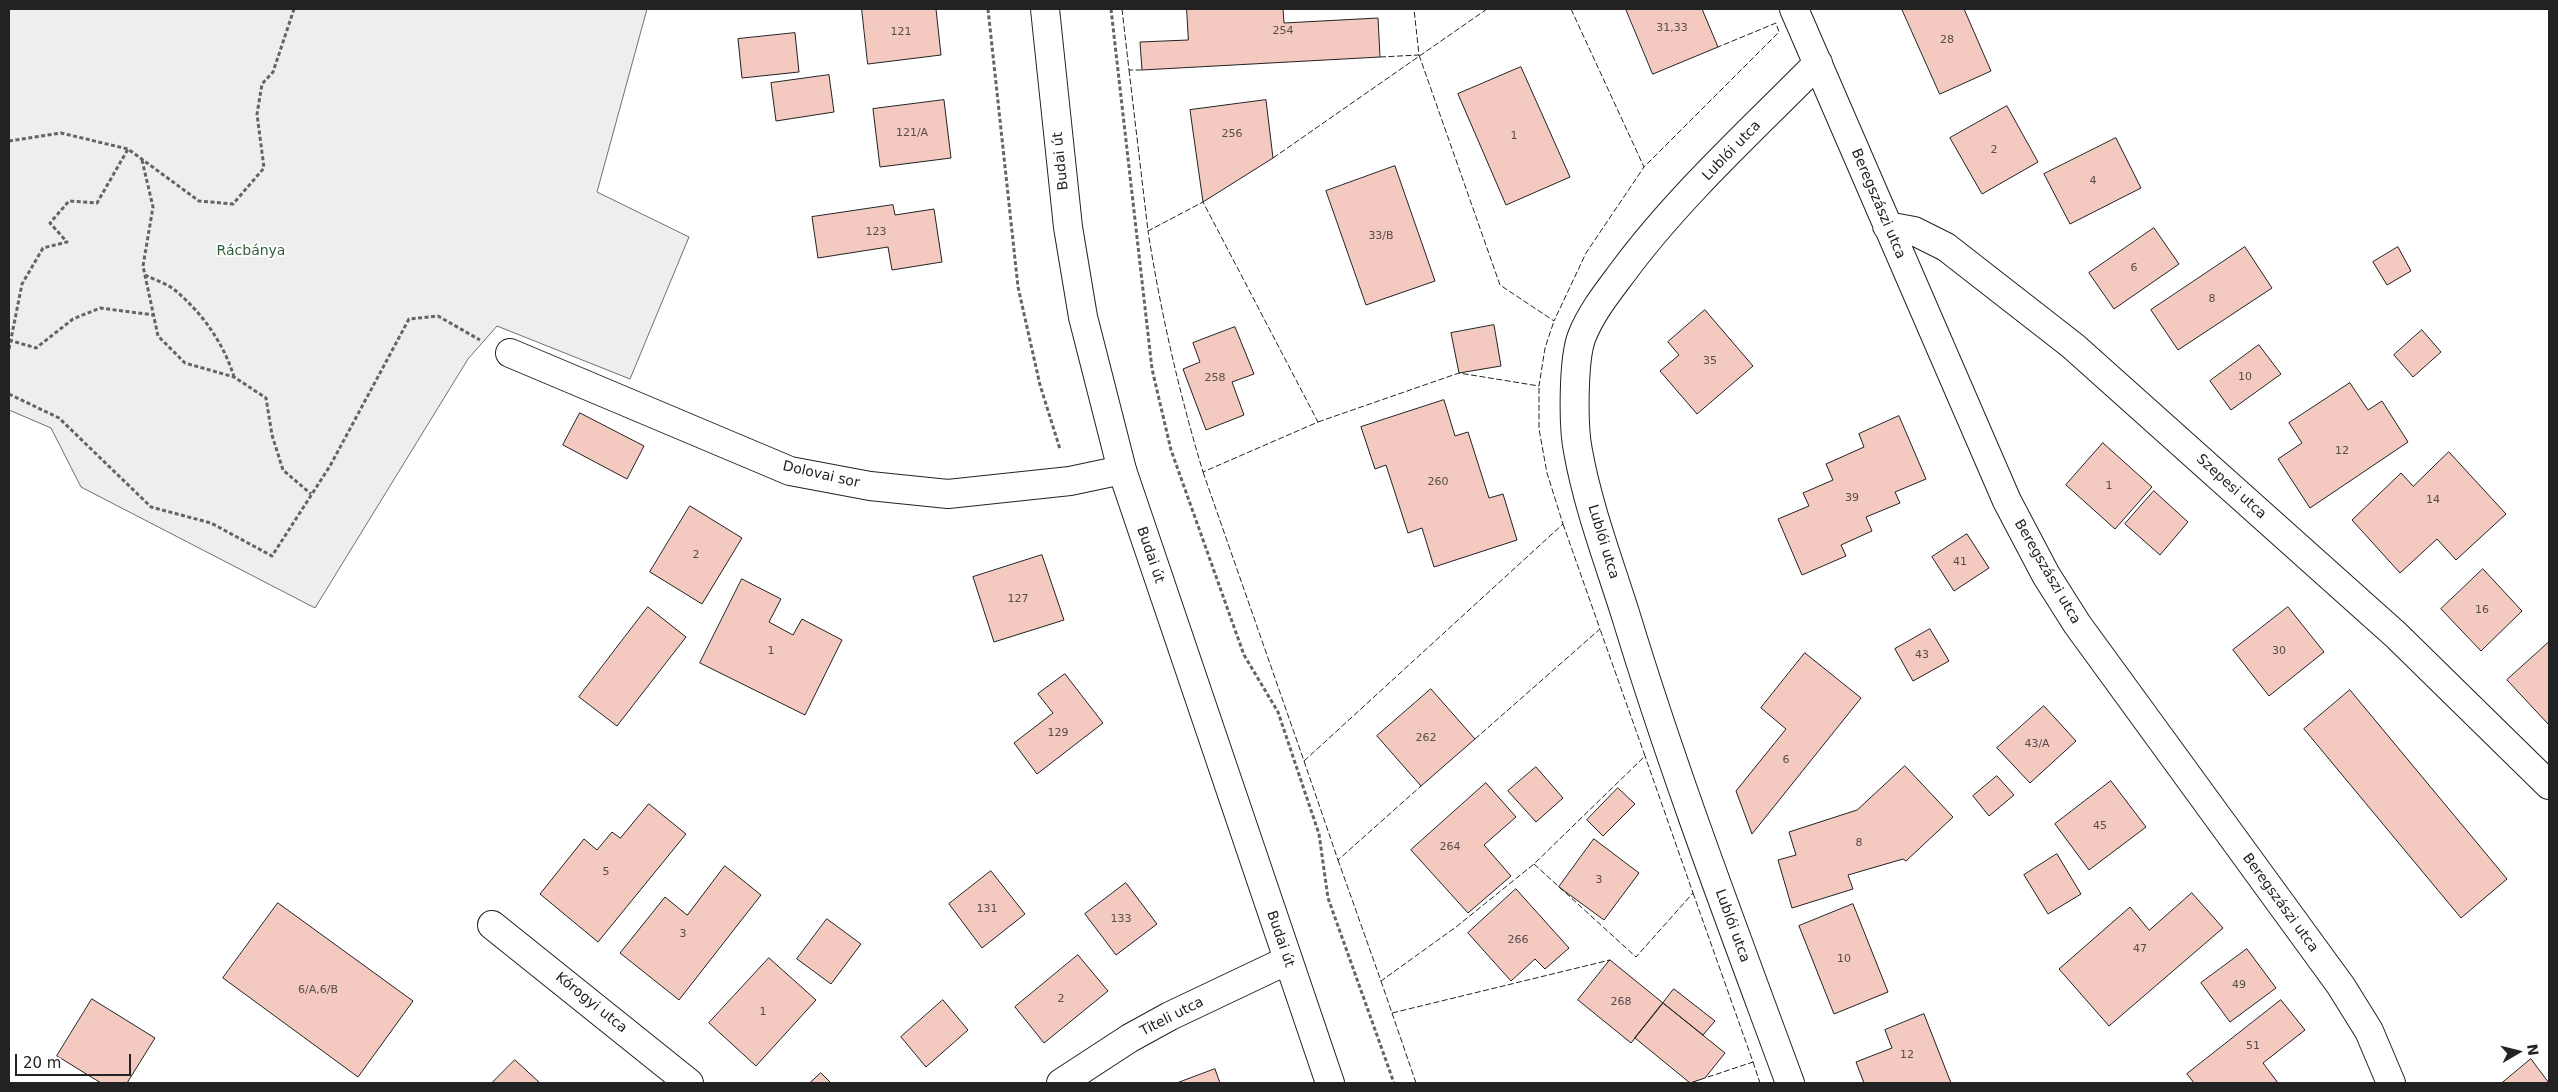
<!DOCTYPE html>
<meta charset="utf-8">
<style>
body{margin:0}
#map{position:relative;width:2558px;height:1092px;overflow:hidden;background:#fff;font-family:"DejaVu Sans",sans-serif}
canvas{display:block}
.frame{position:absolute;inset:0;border:10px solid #222;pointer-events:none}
.north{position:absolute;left:2493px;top:1027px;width:50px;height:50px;-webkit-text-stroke:4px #fff;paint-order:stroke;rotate:82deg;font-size:14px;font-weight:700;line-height:20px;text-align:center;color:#222}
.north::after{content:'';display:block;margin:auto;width:18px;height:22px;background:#222;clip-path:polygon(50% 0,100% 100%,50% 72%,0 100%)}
.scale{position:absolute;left:15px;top:1054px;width:116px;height:22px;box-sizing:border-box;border:2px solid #222;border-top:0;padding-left:6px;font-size:15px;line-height:18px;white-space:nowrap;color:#222;-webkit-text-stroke:4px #fff;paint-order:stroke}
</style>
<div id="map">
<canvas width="2558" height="1092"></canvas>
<div class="frame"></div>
<div class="north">N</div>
<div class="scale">20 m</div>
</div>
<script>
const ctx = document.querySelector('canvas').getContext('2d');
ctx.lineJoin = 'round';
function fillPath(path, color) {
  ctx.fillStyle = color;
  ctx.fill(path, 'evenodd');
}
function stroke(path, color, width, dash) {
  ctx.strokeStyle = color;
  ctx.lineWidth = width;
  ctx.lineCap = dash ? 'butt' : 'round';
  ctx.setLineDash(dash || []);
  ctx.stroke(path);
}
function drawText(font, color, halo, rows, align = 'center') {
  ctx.font = font + ' "DejaVu Sans",sans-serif';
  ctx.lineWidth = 4;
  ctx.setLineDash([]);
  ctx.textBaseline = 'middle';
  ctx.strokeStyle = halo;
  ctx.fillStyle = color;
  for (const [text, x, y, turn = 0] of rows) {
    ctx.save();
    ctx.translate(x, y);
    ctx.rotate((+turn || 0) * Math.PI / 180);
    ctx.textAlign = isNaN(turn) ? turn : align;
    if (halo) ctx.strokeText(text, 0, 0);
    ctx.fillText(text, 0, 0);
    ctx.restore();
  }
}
const green = new Path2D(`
 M9,9H647L597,192L689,237L630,379L497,326L468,359L315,608L81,487L51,428L9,410Z`);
fillPath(green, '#eee');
stroke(green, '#6f6f6f', 1);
const building = new Path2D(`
 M862,9H936L941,55L868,64Z
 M1187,9H1283L1284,23L1378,18L1380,57L1142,70L1140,42L1188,40Z
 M1626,9H1702L1718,47L1653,74Z
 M1902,9H1964L1991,71L1940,94Z
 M795,33L799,72L742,78L738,39Z
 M1521,67L1570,177L1506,205L1458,94Z
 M829,75L834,112L776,121L771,83Z
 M944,100L951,158L880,167L873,109Z
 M1266,100L1273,158L1203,202L1190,110Z
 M2007,106L2038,162L1982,194L1950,138Z
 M2116,138L2141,188L2070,224L2044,174Z
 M1395,166L1435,281L1366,305L1326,191Z
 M893,205L895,215L934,209L942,262L892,270L888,247L818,258L812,217Z
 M2154,228L2179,264L2114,309L2089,273Z
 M2245,247L2272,288L2178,350L2151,310Z
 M2398,247L2411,271L2387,285L2373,262Z
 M1705,310L1753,366L1697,414L1660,371L1679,355L1668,342Z
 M1494,325L1501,366L1459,373L1451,333Z
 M1235,327L1254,374L1232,382L1244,415L1206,430L1183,369L1200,362L1193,343Z
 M2422,330L2441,352L2413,377L2394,355Z
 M2259,345L2281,374L2231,410L2210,381Z
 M2350,383L2368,410L2382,401L2408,442L2310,508L2278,459L2302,443L2289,423Z
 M1444,400L1455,436L1468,432L1489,498L1503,494L1517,540L1434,567L1422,528L1408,533L1386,465L1375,469L1361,427Z
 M580,413L644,446L627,479L563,445Z
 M1899,416L1926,479L1895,492L1900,503L1866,517L1872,531L1841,545L1846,556L1802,575L1778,519L1809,506L1803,493L1833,480L1826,464L1864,447L1859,434Z
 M2103,443L2152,487L2115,529L2066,485Z
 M2449,452L2506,514L2456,560L2437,539L2400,573L2352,520L2401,473L2413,486Z
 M2154,491L2188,522L2160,555L2125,524Z
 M690,506L742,538L702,604L650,572Z
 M1967,534L1989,568L1954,591L1932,557Z
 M1042,555L1064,620L994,642L973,577Z
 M2483,569L2522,611L2481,651L2441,609Z
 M742,579L781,599L769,622L793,635L802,619L842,640L805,715L700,663Z
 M648,607L686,637L617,726L579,697Z
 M2288,607L2324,652L2269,696L2233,650Z
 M1930,629L1949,661L1913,681L1895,649Z
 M2549,642V725L2507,680Z
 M1805,653L1861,698L1752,834L1736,791L1786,729L1761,708Z
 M1065,674L1103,723L1037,774L1014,743L1053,713L1038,694Z
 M1431,689L1475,739L1421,786L1377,736Z
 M2350,690L2507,879L2461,918L2304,729Z
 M2044,706L2076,741L2030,783L1997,748Z
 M1905,766L1953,817L1906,861L1903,859L1848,875L1853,889L1792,908L1778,860L1796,855L1789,832L1857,810Z
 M1536,767L1563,798L1536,822L1508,791Z
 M1997,776L2014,795L1989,816L1973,796Z
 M2111,781L2146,827L2089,870L2055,824Z
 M1486,783L1516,817L1484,845L1511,876L1468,913L1411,850Z
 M1618,788L1635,804L1603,836L1587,820Z
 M649,804L686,834L598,942L540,894L584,839L597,850L612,832L620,838Z
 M1594,839L1639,873L1604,920L1559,887Z
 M2057,854L2081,894L2048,914L2024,875Z
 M725,866L761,895L679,1000L620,953L665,897L687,915Z
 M991,871L1025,914L982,948L949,904Z
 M1126,883L1157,924L1116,955L1085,914Z
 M1516,889L1569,948L1545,969L1535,959L1511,981L1468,933Z
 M2192,893L2223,928L2109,1026L2059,969L2130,907L2149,930Z
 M278,903L413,1001L358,1077L223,978Z
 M1853,904L1888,992L1834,1014L1799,926Z
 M827,919L861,944L831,984L797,959Z
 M2247,949L2276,988L2230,1022L2201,983Z
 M1078,955L1108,991L1044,1043L1015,1007Z
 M769,958L816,1000L756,1066L709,1023Z
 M1610,960L1663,1003L1631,1043L1578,1000Z
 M1674,989L1715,1021L1703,1035L1663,1003Z
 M92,999L155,1038L127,1083H101L57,1056Z
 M943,1000L968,1030L926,1067L901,1037Z
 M2281,1000L2305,1030L2263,1063L2278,1083H2194L2187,1074Z
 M1663,1003L1725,1053L1705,1078L1690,1083L1635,1038Z
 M1924,1014L1951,1083H1864L1856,1062L1892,1048L1885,1030Z
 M2531,1059L2549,1083H2502Z
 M515,1060L540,1083H492Z
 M1215,1069L1220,1083H1177Z
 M821,1073L831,1083H810Z`);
fillPath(building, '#f3c9c0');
stroke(building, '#222', 1);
const minor = new Path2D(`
 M1794,9L2007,501L2046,575L2077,624L2341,986L2369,1031L2391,1083
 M1887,226L1914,231L1946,247L2073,346L2396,635L2549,785
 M510,353L790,471L870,486L948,494L1070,481L1122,470
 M492,925L689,1083
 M1061,1083L1130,1038L1170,1016L1288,960
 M1790,1083C1733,928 1674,774 1626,616C1609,562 1588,507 1578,451C1573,427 1573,358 1582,336C1591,313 1607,293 1622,273C1678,197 1751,131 1818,63`);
const primary = new Path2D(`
 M1045,9L1068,227L1083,317L1122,470L1330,1083`);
stroke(minor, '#222', 30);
stroke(primary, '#222', 30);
stroke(new Path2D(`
 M988,9L1018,287L1040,385L1060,449
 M1111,9L1152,369L1171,450L1244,655L1278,712L1319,834L1328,898L1394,1083
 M9,141L61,133L128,149L199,201L233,204L264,168L257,114L262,84L273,72L294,9
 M142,160L153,207L143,266L158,336L185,363L234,377L266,398L272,435L283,470L311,494
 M145,275C155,280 168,284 176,291C203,314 224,344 234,377
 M9,340L36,348L73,319L100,308L154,315
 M9,349L22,284L43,248L67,242L50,223L69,201L97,203L128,149
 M9,394L59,418L151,507L211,523L272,556L330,466L409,319L438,316L480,340`), '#646464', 3, [4, 2.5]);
stroke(minor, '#fff', 28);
stroke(primary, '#fff', 28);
stroke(new Path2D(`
 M1122,9L1129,70H1142
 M1571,9L1644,167L1779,32L1776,23L1718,47
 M1419,55L1500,285L1554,321L1586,253L1644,167
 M1380,57L1419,55L1414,9
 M1129,70L1148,231L1203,202L1318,422L1203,472C1179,392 1161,314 1148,231
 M1273,158L1487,9
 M1318,422L1459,373L1539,386L1545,348L1554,321
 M1203,472L1304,761L1563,524L1547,473L1539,429V386
 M1475,739L1600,629L1563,524
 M1304,761L1338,860L1421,786
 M1338,860L1381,981L1456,927L1534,864L1645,756L1600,629
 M1534,864L1636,957L1693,893L1645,756
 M1693,893L1753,1062L1705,1078
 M1381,981L1392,1013L1610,960
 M1392,1013L1416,1083
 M1753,1062L1760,1083`), '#222', 1, [6, 2.5]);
drawText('11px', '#564c4a', null, [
 ["31,33",1672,28],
 ["254",1283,31],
 ["121",901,32],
 ["28",1947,40],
 ["121/A",912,133],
 ["256",1232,134],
 ["1",1514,136],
 ["2",1994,150],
 ["4",2093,181],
 ["123",876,232],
 ["33/B",1381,236],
 ["6",2134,268],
 ["8",2212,299],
 ["35",1710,361],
 ["10",2245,377],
 ["258",1215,378],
 ["12",2342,451],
 ["260",1438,482],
 ["1",2109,486],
 ["39",1852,498],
 ["14",2433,500],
 ["2",696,555],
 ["41",1960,562],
 ["127",1018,599],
 ["16",2482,610],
 ["1",771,651],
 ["30",2279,651],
 ["43",1922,655],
 ["129",1058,733],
 ["262",1426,738],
 ["43/A",2037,744],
 ["6",1786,760],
 ["45",2100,826],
 ["8",1859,843],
 ["264",1450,847],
 ["5",606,872],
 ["3",1599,880],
 ["131",987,909],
 ["133",1121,919],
 ["3",683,934],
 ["266",1518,940],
 ["47",2140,949],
 ["10",1844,959],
 ["49",2239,985],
 ["6/A,6/B",318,990],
 ["2",1061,999],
 ["268",1621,1002],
 ["1",763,1012],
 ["51",2253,1046],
 ["12",1907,1055]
]);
drawText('14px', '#222', '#fff', [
 ["Lublói utca",1732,151,-46],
 ["Budai út",1061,161,-96],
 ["Beregszászi utca",1878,204,67],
 ["Dolovai sor",821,475,13],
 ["Szepesi utca",2231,487,42],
 ["Lublói utca",1603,542,73],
 ["Budai út",1150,555,71],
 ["Beregszászi utca",2047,572,60],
 ["Beregszászi utca",2280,903,54],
 ["Lublói utca",1732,926,70],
 ["Budai út",1280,939,71],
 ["Kórogyi utca",591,1003,39],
 ["Titeli utca",1172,1017,-27]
]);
drawText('14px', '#2f5e38', '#fff', [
 ["Rácbánya",251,251]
]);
</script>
